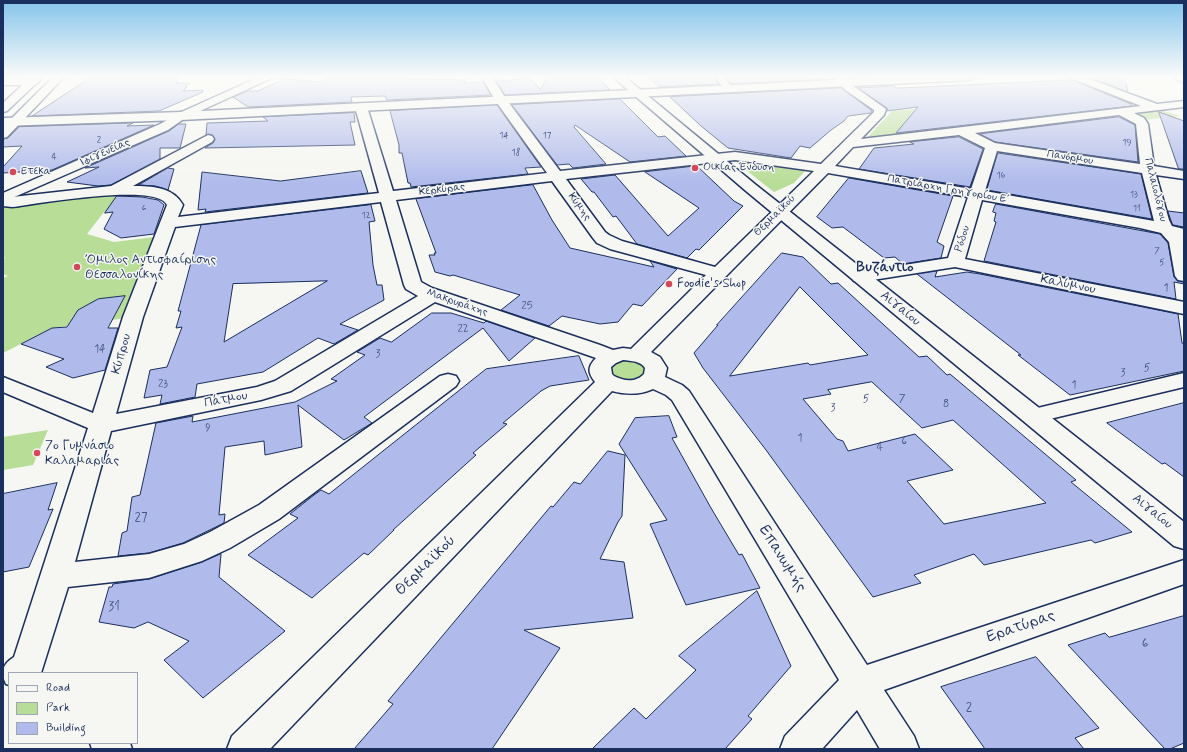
<!DOCTYPE html>
<meta charset="utf-8">
<style>
body{margin:0}
#map{position:relative;width:1187px;height:752px;overflow:hidden;background:#f6f6f2;font-family:Mynerve,sans-serif}
canvas{display:block}
.frame{position:absolute;inset:0;border:4px solid #1b2f5e;pointer-events:none}
.legend{position:absolute;left:8px;top:672px;width:130px;height:72px;box-sizing:border-box;background:#f6f6f2;border:1px solid #9ea6b7;margin:0;padding:5px 7px;list-style:none;font-size:12px;color:#1b2f5e}
.legend li{display:flex;align-items:center;gap:8px;height:20px}
.legend b{width:20px;border:1px solid #9ea6b7}
</style>
<div id="map">
<canvas width="1187" height="752"></canvas>
<div class="frame"></div>
<ul class="legend">
<li><b style="height:5px;background:#f6f6f2"></b>Road</li>
<li><b style="height:11px;background:#b8dd97"></b>Park</li>
<li><b style="height:11px;background:#b0bbeb"></b>Building</li>
</ul>
</div>
<script>
const ctx = document.querySelector('canvas').getContext('2d');
ctx.lineJoin = 'round';
function fillPath(path, color) {
  ctx.fillStyle = color;
  ctx.fill(path, 'evenodd');
}
function stroke(path, color, width, dash) {
  ctx.strokeStyle = color;
  ctx.lineWidth = width;
  ctx.lineCap = dash ? 'butt' : 'round';
  ctx.setLineDash(dash || []);
  ctx.stroke(path);
}
function drawText(font, color, halo, rows, align = 'center') {
  ctx.font = font + ' Mynerve,sans-serif';
  ctx.lineWidth = 3;
  ctx.setLineDash([]);
  ctx.textBaseline = 'middle';
  ctx.strokeStyle = halo;
  ctx.fillStyle = color;
  for (const [text, x, y, turn = 0] of rows) {
    ctx.save();
    ctx.translate(x, y);
    ctx.rotate((+turn || 0) * Math.PI / 180);
    ctx.textAlign = isNaN(turn) ? turn : align;
    if (halo) ctx.strokeText(text, 0, 0);
    ctx.fillText(text, 0, 0);
    ctx.restore();
  }
}
fillPath(new Path2D(`
 M987,104L1022,121L865,140L892,111Z
 M1150,107L1181,116L1133,121L1119,113Z
 M740,160L803,169L805,171L794,183L774,192L737,163Z
 M113,190L158,192L104,212L87,234L114,242L163,236L133,317L52,328L3,353V278L8,276L3,274V261L5,257H3V206Z
 M621,361L636,362L643,366L644,372C638,382 613,383 612,368Z
 M48,430L33,465L3,470V437Z`), '#b8dd97');
const building = new Path2D(`
 M113,77H178L176,83H190L185,87H187L183,91L203,90V92L159,111L32,116L88,79Z
 M329,77L465,80L464,83L483,82L491,95L387,100L385,96L351,97L352,102L248,107L233,97L248,91H258L284,79L320,82Z
 M548,77H598L610,90L505,95L496,81L530,78L540,89Z
 M649,77H714L719,84L660,87Z
 M726,77H823L825,79L731,84Z
 M1090,77H1112L1126,82L1128,92Z
 M1072,80L1131,104L1132,106L896,133L918,107L887,111V108L858,88L893,86L897,88Z
 M842,88L872,111L871,113L848,116L844,121L831,130L810,148L800,146L791,158L728,148L701,126L670,97Z
 M620,99L658,137L665,136L686,156L630,162L575,125L574,127L606,164L573,168L569,164L557,165L512,105Z
 M497,105L541,167L525,168L528,174L411,187L410,183H408L402,153H399V145L390,111Z
 M1159,112L1184,121V169H1179Z
 M354,113L355,122H350L355,145L205,148L213,143L215,140L212,135H206L207,123L268,121L263,117Z
 M1119,117L1135,125L1138,162L995,142L980,134Z
 M133,123L127,126L154,125L52,170L3,173V167L22,146L3,147V139L8,138L19,127Z
 M179,124H186L180,148H160V159L111,185L98,186L67,182L99,167L85,168L169,131Z
 M959,137L983,149L970,187L859,169L874,148L914,144L910,142Z
 M998,153L1141,174L1152,219L987,190Z
 M697,166L734,201L743,206L699,250L696,249L687,258L637,244L616,216L613,217L594,192H592L581,179L615,175L668,236L699,208L645,172Z
 M168,168L174,169L168,190L155,186L139,185Z
 M361,171L368,193L205,212L206,209L198,210L202,172L280,181Z
 M849,178L953,196L937,242L944,246L941,258L903,264L895,257L884,258L843,227L832,228L817,217Z
 M533,185L552,220L570,248L654,267L650,261L677,269L642,306L633,304L618,322L600,324L562,316L549,326L501,310L520,295L453,275L450,276L435,272L429,255H435L434,253H436L416,199Z
 M117,196L142,197L158,200L164,205L154,234L121,238L104,229L113,212L105,213Z
 M996,204L1160,234L1168,243L1174,277L1178,281L1184,282V284L1174,282L1176,299L984,261L996,222L994,221L996,213L993,212Z
 M371,205L375,221L369,222L373,265L377,285H382L384,300L340,324L358,330L334,344L318,338L263,372L197,384L195,397L160,404L162,395L144,398L150,370L167,367L182,327L176,328L181,311H178L201,225ZM327,281L224,342L233,284Z
 M1168,211L1184,213V227L1173,225Z
 M782,253L803,257L831,284L838,283L919,357L927,356L947,375L950,374L1076,480L1071,482L1132,532L1095,543L1091,540L984,565L974,554L914,575L921,583L873,597L766,450L703,368L694,353L718,325H717ZM800,287L868,355L810,365L808,363L730,376ZM872,382L922,428L953,420L1046,503L944,524L907,481L953,470L915,434L848,451L843,441L837,439L803,399L831,394L828,390Z
 M937,271L935,277L967,272L980,274L1178,314L1182,343L1184,344V371L1070,395L1018,355H1021L917,274Z
 M125,296L108,328H118L105,370L73,378L46,367L64,359L21,344L52,328L67,327L78,310L98,299Z
 M432,313H451L484,323L486,321L535,338L509,361L483,328L364,417L372,423L344,440L298,405L302,447L265,455L264,441L225,447L219,515L225,514L224,523L183,543L149,553L118,556L122,533L127,531L132,497L140,495L156,423L193,416L192,422L295,402L337,381L331,379L365,355L357,352L380,338L391,342Z
 M579,356L589,380L550,386L541,391L503,423L507,424L473,453L476,455L393,530H394L368,555L364,553L312,598L248,555L298,518L290,514L314,495L321,490L329,494L486,369Z
 M1184,403V477L1165,463L1162,464L1107,423Z
 M669,416L677,437L672,438L711,508L739,555L742,554L760,588L686,605L650,524L667,520L619,444L635,418Z
 M608,451L625,455L622,516L618,522L600,559L624,562L633,618L524,630L560,648L492,749H354L393,704L388,701L551,506L553,507L574,482L580,484Z
 M57,483L48,510L53,509L29,567L3,572V494Z
 M221,554L219,577L285,631L203,698L164,660L189,641L148,622L134,628L99,622L109,587H112L113,584L149,579L202,562Z
 M757,591L791,666L748,716L752,719L725,749H592L634,708L646,719L696,670L679,656Z
 M1184,616V743L1170,749H1165L1068,645L1105,633L1109,637Z
 M1036,657L1099,728L1075,738L1084,749H985L941,687Z`);
fillPath(building, '#b0bbeb');
stroke(building, '#1b2f5e', 1);
const pedestrian = new Path2D(`
 M715,77H724L733,89L732,91H726Z`);
const minor = new Path2D(`
 M482,77H492L506,99L560,171L735,152L821,164L874,112V110L844,89L835,77H846L852,85L886,109L884,115L861,139L1141,106L1068,77H1084L1157,104L1184,101V107L1134,113L1144,118L1148,124L1154,166L1184,171V179L1156,175L1169,220L1172,226L1184,229V281L1178,280L1175,276L1169,242L1161,233L1140,228L982,200L965,259L1184,302V314L955,267L860,282L854,281L851,277L854,273L860,272L948,258L968,197L828,173L651,352L660,357L667,368L665,377L682,385L689,391L867,665L1184,560V584L884,690L914,736L919,749H880L857,710L822,749H780L785,736L839,680L672,400L666,395L653,389C639,395 627,395 612,391L270,749H227L232,736L595,382C588,373 587,367 596,358L435,302L291,391L261,400L111,431L75,562L149,554L184,544L210,532L259,505L440,376L448,374L456,376L459,381L456,386L279,519L230,548L202,561L149,578L68,587L41,673H9V685L6,684C0,671 3,664 14,657L88,428L3,392V377L93,413L123,317L167,205C157,182 36,204 12,207L3,206V196L12,197L111,186L208,135L212,136L214,139L212,142L133,186C152,186 173,187 183,205L178,217L379,193L355,107L357,105H365L367,107L393,191L547,173L495,100ZM1119,115L1136,124L1140,164L995,143L975,133ZM959,135L985,148L971,189L835,166L853,147ZM997,151L1142,173L1154,221L985,191ZM735,160L814,171L715,267L622,241L609,235L605,232L566,179ZM552,181L593,238L597,243L610,249L706,275L631,349L623,348L613,350L600,345L432,288L421,282L396,200ZM381,202L404,285L406,289L418,296L275,381L257,387L116,414L143,317L175,227ZM623,360C631,361 641,361 645,368L644,374C635,383 624,381 614,376L612,374L611,367L616,363Z
 M1172,77H1184V83Z
 M3,79H34L39,82L34,85H3Z
 M1184,373V387L1033,423L1025,421L1021,416L1025,411Z
 M90,743H130L132,749H92Z`);
const tertiary = new Path2D(`
 M181,112L185,114L187,116L185,118L168,130L3,202V193L160,124Z`);
const secondary = new Path2D(`
 M31,77H43L7,111L3,112V103Z
 M53,77H64L7,137L3,138V127Z
 M259,77H274L185,118H177L175,116L177,114Z
 M613,77H625L756,185L1184,522V549L1174,546L746,191Z`);
const primary = new Path2D(`
 M898,77H975L970,80L181,120L3,126V118L181,112Z`);
stroke(pedestrian, '#1b2f5e', 3);
stroke(minor, '#1b2f5e', 3);
stroke(tertiary, '#1b2f5e', 3);
stroke(secondary, '#1b2f5e', 3);
stroke(primary, '#1b2f5e', 3);
fillPath(pedestrian, '#f6f6f2');
fillPath(minor, '#f6f6f2');
fillPath(tertiary, '#f6f6f2');
fillPath(secondary, '#f6f6f2');
fillPath(primary, '#f6f6f2');
const sky = ctx.createLinearGradient(0, 0, 0, 183);
sky.addColorStop(0, '#84c4eb');
sky.addColorStop(0.42, '#fbfbf9');
sky.addColorStop(1, '#fbfbf900');
ctx.fillStyle = sky;
ctx.fillRect(0, 0, 1187, 183);
for (const [x, y, r, color] of [
 [695,168,4,"#d1495b"],
 [13,172,4,"#d1495b"],
 [77,267,4,"#d1495b"],
 [669,284,4,"#d1495b"],
 [37,453,4,"#d1495b"]
]) {
  const dot = new Path2D();
  dot.arc(x, y, r, 0, 2 * Math.PI);
  ctx.fillStyle = color;
  ctx.fill(dot);
  stroke(dot, '#f6f6f2', 1.5);
}
drawText('9px', '#405281', null, [
 ["14",504,136],
 ["17",547,136],
 ["2",99,140],
 ["19",1127,143],
 ["18",516,153],
 ["4",54,158],
 ["16",1001,176],
 ["13",1134,195],
 ["6",144,209],
 ["11",1137,209],
 ["12",366,216],
 ["7",1157,251],
 ["5",1162,263]
]);
drawText('11px', '#1b2f5e', '#f6f6f2', [
 ["Ιφιγενείας",105,153,-24],
 ["Πανόρμου",1070,158,9],
 ["Κερκύρας",442,190,-7],
 ["Πατριάρχη Γρηγορίου Ε΄",950,190,10],
 ["Παλαιολόγου",1155,190,76],
 ["Κύμης",579,207,54],
 ["Θερμαϊκού",775,216,-45],
 ["Ρόδου",963,239,-72],
 ["Μακρυράχης",457,303,19]
]);
drawText('11px', '#1b2f5e', '#f6f6f2', [
 ["Οικίας Ένδυση",703,168],
 ["Ετεκα",21,172]
], 'left');
drawText('11px', '#405281', null, [
 ["1",1166,289],
 ["25",527,307],
 ["22",463,330],
 ["14",100,350],
 ["3",378,355],
 ["5",1147,369],
 ["3",1123,374],
 ["23",163,385],
 ["1",1074,386],
 ["5",866,400],
 ["7",902,400],
 ["8",946,405],
 ["3",833,409],
 ["9",208,429],
 ["1",800,439],
 ["6",904,442],
 ["4",880,448]
]);
drawText('13px', '#1b2f5e', '#f6f6f2', [
 ["Όμιλος Αντισφαίρισης",85,260],
 ["Θεσσαλονίκης",85,275],
 ["Foodie's Shop",677,284],
 ["7ο Γυμνάσιο",45,446],
 ["Καλαμαριάς",45,461]
], 'left');
drawText('13px', '#1b2f5e', '#f6f6f2', [
 ["Καλύμνου",1068,285,11],
 ["Αιγαίου",900,309,39],
 ["Κύπρου",122,354,-74],
 ["Πάτμου",226,400,-11],
 ["Αιγαίου",1152,512,39]
]);
drawText('13px', '#405281', null, [
 ["27",141,518],
 ["31",114,607],
 ["6",1145,644],
 ["2",969,708]
]);
drawText('bold 14px', '#1b2f5e', '#f6f6f2', [
 ["Βυζάντιο",885,268]
]);
drawText('16px', '#1b2f5e', '#f6f6f2', [
 ["Επανωμής",782,559,58],
 ["Θερμαϊκού",426,566,-45],
 ["Ερατύρας",1021,627,-19]
]);
</script>
